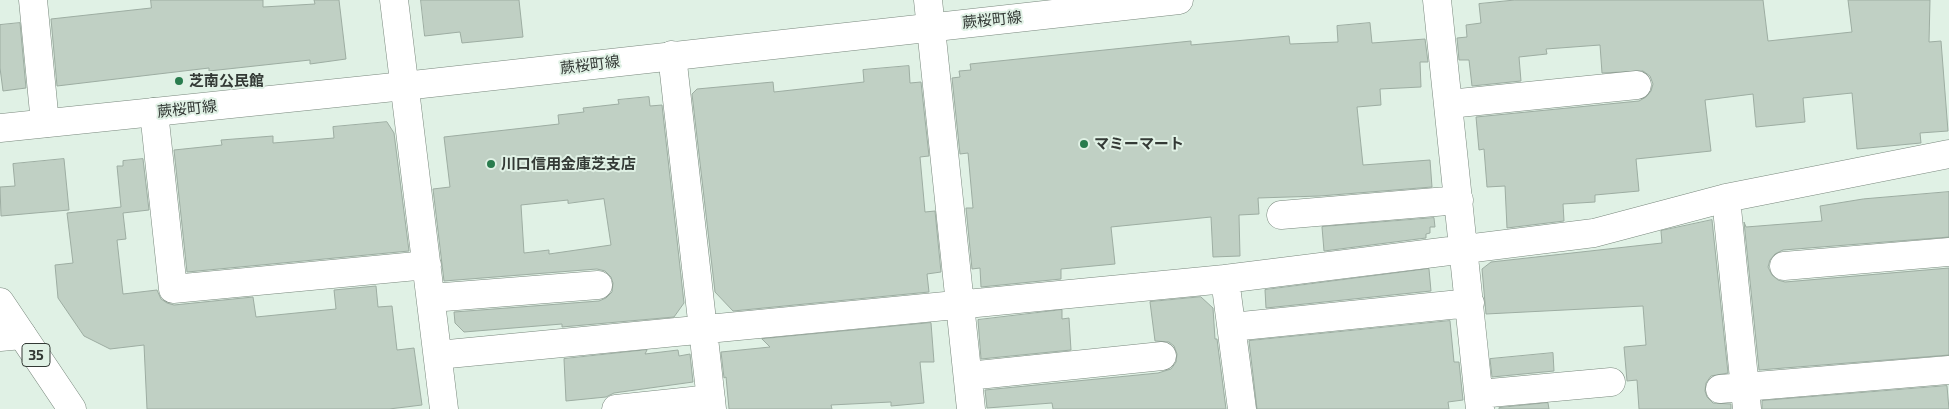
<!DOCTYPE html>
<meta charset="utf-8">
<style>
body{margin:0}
canvas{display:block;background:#e0f1e5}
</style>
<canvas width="1949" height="409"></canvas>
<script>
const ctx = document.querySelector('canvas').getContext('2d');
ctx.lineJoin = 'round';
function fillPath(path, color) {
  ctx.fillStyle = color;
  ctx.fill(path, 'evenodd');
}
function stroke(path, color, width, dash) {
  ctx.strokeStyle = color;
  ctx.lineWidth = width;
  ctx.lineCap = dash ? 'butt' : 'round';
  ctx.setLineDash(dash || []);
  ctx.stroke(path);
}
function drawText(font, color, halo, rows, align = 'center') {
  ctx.font = font + ' "Exo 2","Noto Sans JP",sans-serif';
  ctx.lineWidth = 4;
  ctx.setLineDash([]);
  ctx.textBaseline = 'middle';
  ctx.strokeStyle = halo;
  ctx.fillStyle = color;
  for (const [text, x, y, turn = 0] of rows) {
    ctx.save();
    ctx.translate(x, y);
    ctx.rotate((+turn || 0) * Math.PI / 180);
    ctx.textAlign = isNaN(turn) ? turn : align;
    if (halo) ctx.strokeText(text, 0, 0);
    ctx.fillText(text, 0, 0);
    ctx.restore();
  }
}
const building = new Path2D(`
 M151,0H263V7L315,4L314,0H339L346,59L310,64V60L209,71V68L57,86L51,19L151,8Z
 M421,0H519L523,37L462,43L460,32L425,36Z
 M1515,0H1763L1768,41L1852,32L1848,0H1930L1929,42L1941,41L1948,131L1920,133L1921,143L1857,149L1852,93L1803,98L1805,122L1756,127L1753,94L1705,100L1711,151L1636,159L1639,191L1595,195V202L1563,204L1564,221L1507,228L1505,186L1487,187L1484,149L1479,150L1476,117L1639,101L1646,97L1651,91L1653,84L1650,76L1643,71L1602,73L1600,45L1546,49L1547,54L1519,57L1521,81L1472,86L1469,60H1459L1457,38L1467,37L1466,25L1481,23L1479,4Z
 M20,23L26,88L3,91L0,68V25Z
 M1370,23L1372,43L1425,39L1428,62H1420L1421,87L1380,89L1381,105L1357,107L1363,165L1430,160L1432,187L1320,196L1258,198L1259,214L1239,215L1240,256L1213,257L1211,217L1111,227L1115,264L1061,269V279L981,287L980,268L972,269L966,208H973L968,153L960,154L952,78L960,77L959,71L971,70L970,64L1191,41V45L1289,36L1290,44L1338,42L1337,26Z
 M909,66L910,83L921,82L929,156L920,157L925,212L935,211L941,272L927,274L929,292L733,311L715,292L692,94L697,89L773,82L774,92L864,82L863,70Z
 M649,97L650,106L662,105L684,303L674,317L562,327V324L464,332L455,323L454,312L599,301L606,298L612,292L613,283L611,277L605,271L597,269L444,281L433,189L450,187L444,137L559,124L558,115L584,112L583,108L619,104L618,100ZM604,199L611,245L549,254V250L524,253L521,205L568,200V203Z
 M387,122L394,133L409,251L187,272L174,150L222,145L221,140L273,136V143L334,138L333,127Z
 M64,159L69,210L1,216L0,187L15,186L13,164Z
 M143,159L149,210L123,213L126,239L117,240L123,294L157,290L161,299L167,303L174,305L253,297L256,317L336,309L334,290L376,286L378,307L392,306L397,350L414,348L422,405L389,409H147L144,345L110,349L84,336L58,298L55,265L73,263L67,213L121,207L117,166H123V161Z
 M1949,192V237L1783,250L1775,254L1770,260L1768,267L1772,275L1778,280L1785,282L1949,268V355L1759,370L1744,222L1746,227L1822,221L1820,206L1863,199Z
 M1434,218L1435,227H1430V233L1426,234V238L1324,251L1322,227Z
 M1712,220L1728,373L1711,376L1706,383L1705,391L1707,397L1713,403L1731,404V409H1639L1637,380L1627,381L1624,347L1646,345L1643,306L1486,314L1482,269L1491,262L1662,243L1661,231Z
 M1429,269L1431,291L1266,308L1265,290Z
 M1201,297L1213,308L1215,339H1217L1226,409H1053L1052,403L987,408L985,390L1158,373L1171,369L1176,362L1177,354L1174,346L1169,342L1155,341L1150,302Z
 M1062,310V319L1069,318L1071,350L981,359L978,320Z
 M1450,321L1454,362H1459L1463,400L1448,402L1449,409H1257L1249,341Z
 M931,323L934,362H920L924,403L891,406V402L831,405L832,409H729L726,377L724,378L721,352L770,347L762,339Z
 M647,350L645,354L678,350L679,356L690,354L693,382L614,393L606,397L566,401L564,359Z
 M1553,353L1554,371L1492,377L1490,359Z
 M1947,386L1949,409H1762V401Z
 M1548,403L1549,409H1499V408Z`);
fillPath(building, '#c0d0c4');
stroke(building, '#9dada2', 1);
const minor = new Path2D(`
 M33,0L45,123
 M394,0L444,409
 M928,0L971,409
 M1437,0L1480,409
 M672,55L712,409
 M1449,104L1637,85
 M154,112L173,289L427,265
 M1726,198L1747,409
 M1281,215L1459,200
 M1784,266L1949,252
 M1225,279L1242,409
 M431,298L598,285
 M1232,327L1470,303
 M0,337L22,335
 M438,355L1225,279L1594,233L1726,198L1949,154
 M968,376L1162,356
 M1720,389L1949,370
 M1479,394L1611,382
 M616,409L711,399`);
const major = new Path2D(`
 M0,128L404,86L1179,0
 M0,302L72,409`);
stroke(minor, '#79887d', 29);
stroke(major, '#79887d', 29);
stroke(minor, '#fff', 28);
stroke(major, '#fff', 28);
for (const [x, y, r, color] of [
 [179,81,5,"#297c4e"],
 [1084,144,5,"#297c4e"],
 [491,164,5,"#297c4e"]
]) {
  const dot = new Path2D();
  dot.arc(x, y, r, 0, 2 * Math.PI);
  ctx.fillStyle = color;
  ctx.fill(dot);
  stroke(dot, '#e0f1e5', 2);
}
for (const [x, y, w] of [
 [36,355,28]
]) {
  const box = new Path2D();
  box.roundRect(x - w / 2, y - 11.5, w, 23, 4);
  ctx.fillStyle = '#e0f1e5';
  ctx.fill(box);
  stroke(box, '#333935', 1);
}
drawText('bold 14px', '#333935', null, [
 ["35",36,355]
]);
drawText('15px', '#333935', '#e0f1e5', [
 ["蕨桜町線",992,20,-6],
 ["蕨桜町線",590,65,-7],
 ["蕨桜町線",187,109,-6]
]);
drawText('bold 15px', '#333935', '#e0f1e5', [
 ["芝南公民館",189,81],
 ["マミーマート",1094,144],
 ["川口信用金庫芝支店",501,164]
], 'left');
</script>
